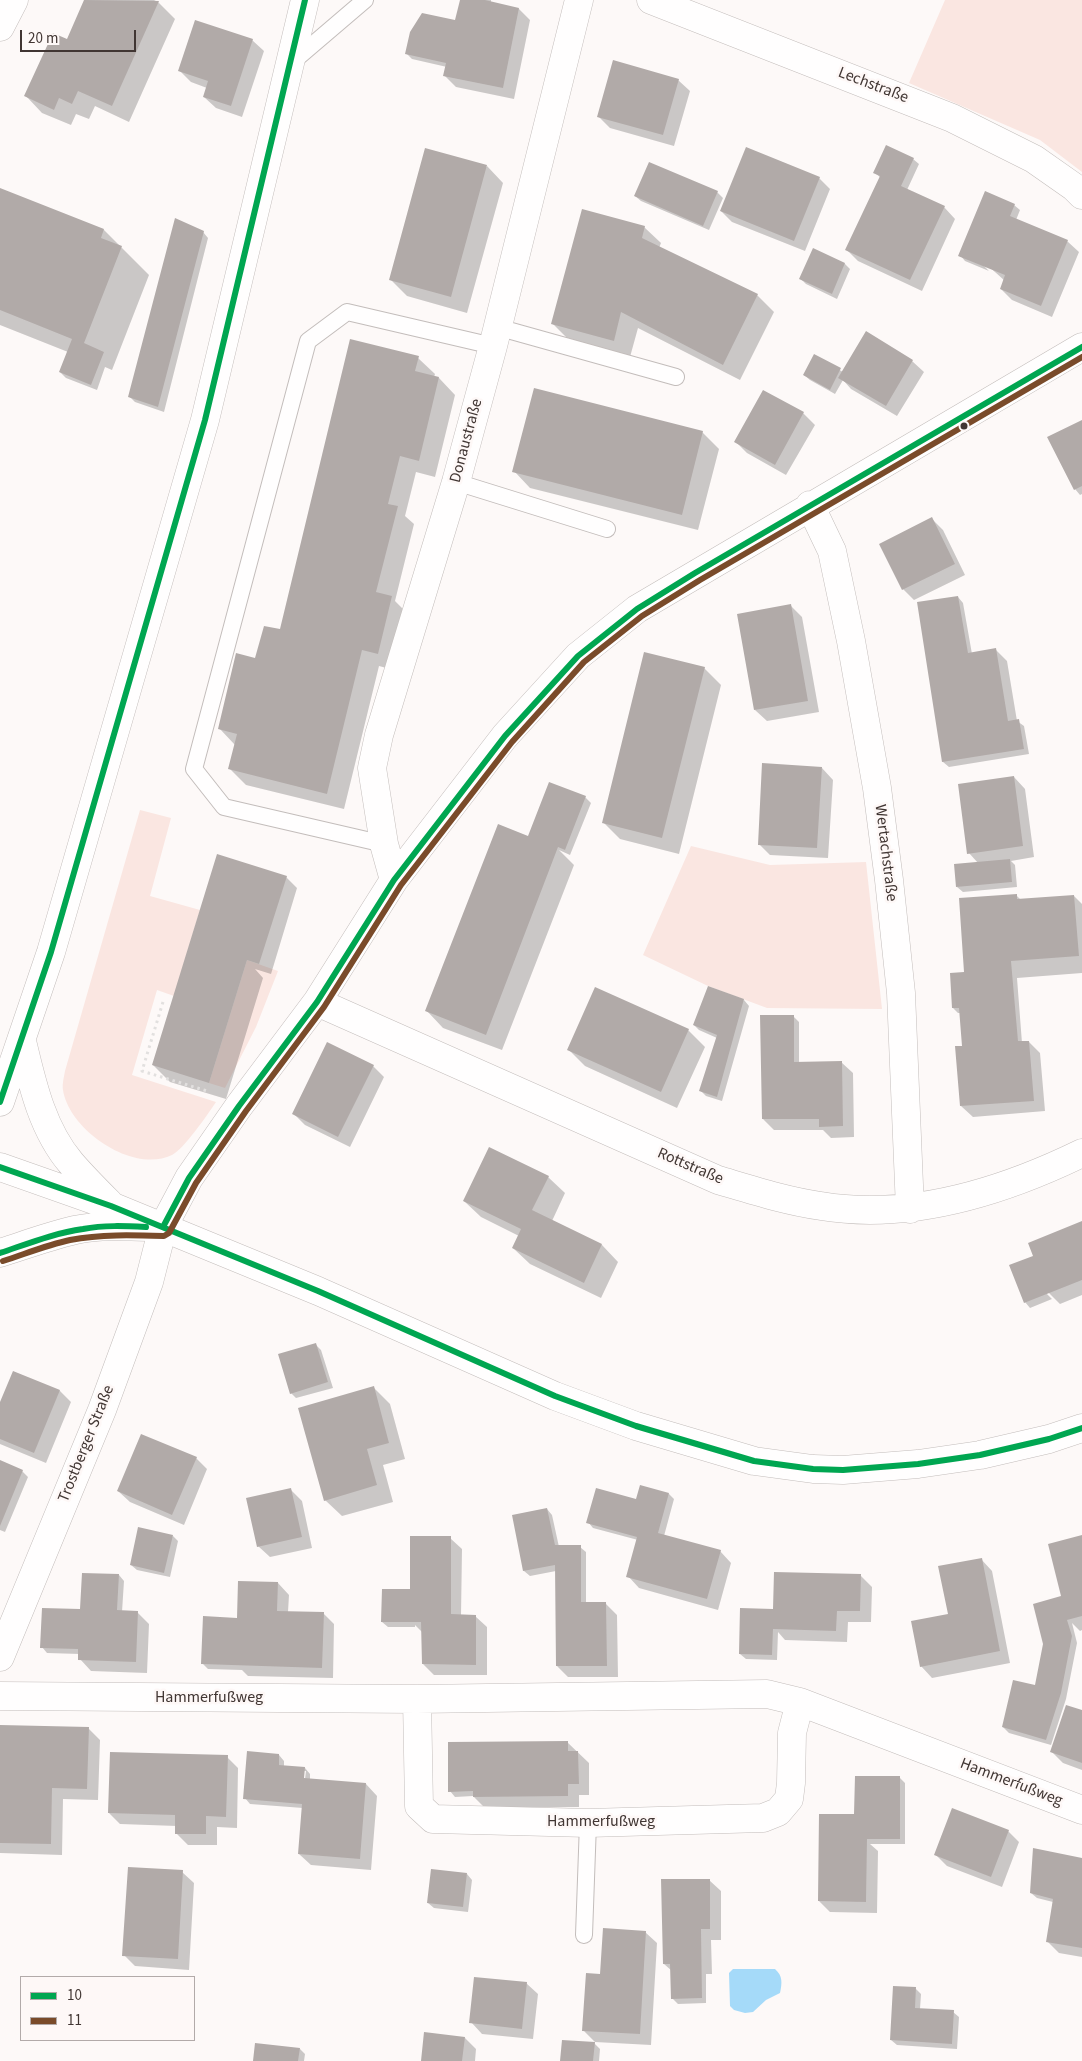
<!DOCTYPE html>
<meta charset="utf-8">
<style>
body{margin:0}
#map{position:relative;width:1082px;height:2061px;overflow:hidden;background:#fdf9f8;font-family:"Source Sans 3",sans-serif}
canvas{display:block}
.legend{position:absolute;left:20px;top:1976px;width:175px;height:65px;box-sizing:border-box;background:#fef8f7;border:1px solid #b2aaa9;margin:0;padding:6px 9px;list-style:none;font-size:15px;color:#413633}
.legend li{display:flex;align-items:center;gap:10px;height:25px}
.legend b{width:25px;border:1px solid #b2aaa9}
.scale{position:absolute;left:20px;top:30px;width:116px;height:22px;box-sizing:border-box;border:2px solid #413633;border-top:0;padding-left:6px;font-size:15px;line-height:18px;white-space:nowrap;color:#413633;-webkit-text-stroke:4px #fef8f7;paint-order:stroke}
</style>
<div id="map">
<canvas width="1082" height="2061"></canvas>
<ul class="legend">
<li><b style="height:6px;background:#00a651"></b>10</li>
<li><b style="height:6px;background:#7a4b2a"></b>11</li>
</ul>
<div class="scale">20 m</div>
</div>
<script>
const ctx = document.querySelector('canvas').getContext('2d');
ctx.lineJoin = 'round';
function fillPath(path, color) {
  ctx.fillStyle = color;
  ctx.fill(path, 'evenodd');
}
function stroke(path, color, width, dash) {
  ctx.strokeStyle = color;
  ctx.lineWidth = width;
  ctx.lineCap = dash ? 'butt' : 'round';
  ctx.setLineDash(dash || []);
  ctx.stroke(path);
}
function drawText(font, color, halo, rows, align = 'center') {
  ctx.font = font + ' "Source Sans 3",sans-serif';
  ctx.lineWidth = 5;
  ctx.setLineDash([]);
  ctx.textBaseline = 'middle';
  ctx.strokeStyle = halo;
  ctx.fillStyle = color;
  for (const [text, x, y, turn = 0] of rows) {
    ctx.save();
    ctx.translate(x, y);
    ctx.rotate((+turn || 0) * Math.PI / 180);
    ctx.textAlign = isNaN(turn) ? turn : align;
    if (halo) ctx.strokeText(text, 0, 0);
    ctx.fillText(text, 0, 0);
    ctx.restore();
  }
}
fillPath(new Path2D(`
 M945,0H1082V172L1040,140L909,83Z
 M140,810L171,818L150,896L200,910L174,996L157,990L132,1075L216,1102C208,1114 184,1149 172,1155C133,1174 69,1130 63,1090C62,1084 64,1077 65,1071Z
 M691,846L770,865L866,862L882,1009L767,1008L708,986L643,955Z
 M247,960L278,971L256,1027L225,1088L209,1083Z`), '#fae6e1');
fillPath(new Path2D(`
 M733,1969H775C783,1976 782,1983 780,1993L766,2000L753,2012L745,2013L734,2010L730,2006L729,1973Z`), '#a5daf9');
fillPath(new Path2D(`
 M85,0H154L158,2L175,19L129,122L95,106L89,119L76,114L71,125L42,113L26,96L67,41Z
 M461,0H491V3L519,9L530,20L514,99L456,87L445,76L447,67L412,59L407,54L456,22Z
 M252,40L264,51L242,117L216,108L204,97L207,88L191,82L180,71Z
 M678,80L690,91L674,146L610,128L599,117Z
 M913,159L919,164L907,190L944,207L955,219L922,291L858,261L847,250L881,178L875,173Z
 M487,166L503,183L467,313L407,296L390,279Z
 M819,178L830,189L805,251L732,222L721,211Z
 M0,189L104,230L149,275L112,370L105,367L97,390L66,378L60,372L68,352L0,325Z
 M717,192L723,198L709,230L641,201L635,196Z
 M1014,205L1020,210L1016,220L1067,241L1079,252L1052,317L1012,300L1001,289L1005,281L985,263L983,265L989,271L965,261L960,255Z
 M644,227L661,243L659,248L757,295L774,312L740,380L638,328L630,357L569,340L553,324Z
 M203,232L208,238L164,412L135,402L129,396Z
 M814,250L845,264L850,269L837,299L806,284L801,279Z
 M866,333L912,361L924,372L897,416L851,389L843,380L835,394L810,380L804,375L815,356L843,372Z
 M418,358L435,374L434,377L439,378L455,395L435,477L416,472L405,516L414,524L395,601L408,614L394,670L379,666L344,809L246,785L230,769L235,745L219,728L256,660L280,631Z
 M764,392L803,413L815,425L786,475L747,453L736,442Z
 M1082,421V494L1080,495L1075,489Z
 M702,432L719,449L698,530L530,488L514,471Z
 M932,519L943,530L965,575L914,600L903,589Z
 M958,597L963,603L972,654L996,650L1007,661L1017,721L1024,726L1029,754L949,767L943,762Z
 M791,606L802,617L819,712L767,721L755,710Z
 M704,668L721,685L679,854L620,839L603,822Z
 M822,768L833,780L828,858L770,855L759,844Z
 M1014,777L1025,789L1034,857L1011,861L1015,865L1017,887L963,892L957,887L978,863L969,853Z
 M585,797L591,803L570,855L559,850L574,865L502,1050L443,1028L427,1011L529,838Z
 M286,877L297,888L271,974L255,969L263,978L226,1099L170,1082L153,1065Z
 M1016,895L1021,900L1074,896L1082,904V973L1017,978L1022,1043L1029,1042L1040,1053L1045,1111L973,1117L961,1106L965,1047L961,1013H958L953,1008L965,973Z
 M596,989L688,1030L705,1047L677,1108L585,1066L568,1049Z
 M744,1000L749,1006L722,1101L706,1096L701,1091L717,1038L699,1030L694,1025Z
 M793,1016L799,1022V1063L841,1062L853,1073L854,1137L831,1138L823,1130H774L763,1119Z
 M373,1066L384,1077L350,1147L305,1125L294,1114Z
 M548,1177L565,1193L552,1221L602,1245L618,1262L601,1298L530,1264L513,1248L519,1236L481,1217L464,1201Z
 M1082,1223V1295L1060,1304L1048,1292H1045L1052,1299L1030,1308L1025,1302L1034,1256Z
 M315,1344L321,1350L333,1388L296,1398L291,1393Z
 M14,1372L60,1391L71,1402L46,1463L0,1444V1405Z
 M373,1387L390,1404L405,1459L383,1465L393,1502L342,1516L325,1500Z
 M196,1458L207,1469L184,1525L130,1502L118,1491Z
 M0,1462L22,1471L28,1477L5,1532L0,1530Z
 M290,1489L302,1501L312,1548L270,1557L258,1546Z
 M669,1494L674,1499L664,1536L720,1551L731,1563L718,1610L639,1588L628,1576L638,1540L593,1528L588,1522L637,1500Z
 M547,1509L552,1515L559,1547H580L586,1552V1604H606L617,1615L618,1677H568L557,1666L556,1571L530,1576L524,1571Z
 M173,1536L178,1541L170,1577L137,1570L131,1565Z
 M1082,1536V1630L1080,1631L1072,1623L1077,1643L1066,1699L1051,1745L1009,1733L1003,1727L1036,1686Z
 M450,1538L462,1549L461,1616H475L487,1627V1675H434L423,1664V1633L415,1625V1627H388L382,1622L411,1590Z
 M981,1559L992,1571L1010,1663L932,1678L921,1666Z
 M119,1575L124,1581L122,1612H137L149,1624L147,1673L91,1671L80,1659V1654L47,1653L42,1647Z
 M861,1576L872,1587L871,1622H848L847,1642L785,1640L778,1632L777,1660L746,1659L740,1654L772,1610Z
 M278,1583L289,1595L288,1612L323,1613L334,1624L333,1678L248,1676L242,1670L208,1669L203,1664Z
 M1082,1712V1770L1063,1763L1052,1752Z
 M89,1729L100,1740L98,1800L63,1799L62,1855L0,1853V1769Z
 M567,1742L589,1763V1795H579V1807L485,1808L473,1796L455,1797L450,1791Z
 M279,1755L284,1761V1766L305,1768L310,1774V1780L366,1784L377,1796L371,1870L311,1865L299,1854L303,1808L250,1804L245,1798ZM304,1771H306L305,1779H303Z
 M227,1757L238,1768L237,1828L217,1827V1845H188L176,1833L177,1826L120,1824L109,1813Z
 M900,1778L905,1783V1844H870L878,1851L877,1913L830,1912L819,1901L856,1815Z
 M1008,1831L1019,1842L1002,1887L947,1866L936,1855Z
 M1082,1859V1957L1059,1953L1047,1941L1053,1902L1037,1898L1031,1893Z
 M182,1872L194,1883L189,1970L135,1966L124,1955Z
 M467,1874L472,1880L468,1912L434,1908L428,1903Z
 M709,1880L721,1891V1940H711L712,1974H706V2003L678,2004L672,1998V1971L664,1964Z
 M645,1932L657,1943L651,2045L595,2042L584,2031L601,1975Z
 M526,1983L538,1994L533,2039L482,2034L471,2022Z
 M915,1988L921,1994L920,2009L953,2012L959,2017L957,2049L897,2045L891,2040Z
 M465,2038L476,2049L475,2061H422Z
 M594,2043L600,2049L599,2061H561Z
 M300,2049L305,2054L304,2061H254Z`), '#0003');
fillPath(new Path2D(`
 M84,0L159,1L112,106L78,91L72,104L59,98L54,110L24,96L53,33L67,39Z
 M460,0H485L519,8L503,88L443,76L446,63L405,54L410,32L422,13L455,20Z
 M195,20L253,39L231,106L203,97L208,81L178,71Z
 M613,60L679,79L663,135L597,117Z
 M886,145L914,158L901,186L945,206L910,280L845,250L880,176L873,173Z
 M746,147L820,177L794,241L720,211Z
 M425,148L487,165L451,297L389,280Z
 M649,162L718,191L703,226L634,196Z
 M0,188L104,229L101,238L122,246L84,343L104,352L91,385L59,372L72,339L0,310Z
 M985,191L1015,204L1010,216L1068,240L1041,306L1000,289L1005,275L958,256Z
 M582,209L645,226L642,238L758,294L723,365L621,312L614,341L551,324Z
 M175,218L204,231L158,407L128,397Z
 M813,248L845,263L832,294L799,279Z
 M866,331L913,360L886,406L838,378Z
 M350,339L419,356L415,371L439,377L419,461L400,456L388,504L398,506L376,592L392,596L378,654L362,650L327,794L228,769L237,734L218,729L236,653L255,658L264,626L280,629Z
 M814,354L841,368L830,390L803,375Z
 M534,388L703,431L682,515L512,472Z
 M763,390L804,412L775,465L734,442Z
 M1082,420V486L1074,490L1047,437Z
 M932,517L955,564L902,590L879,544Z
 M958,596L968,653L996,648L1008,721L1019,719L1024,749L942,762L917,602Z
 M791,604L808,701L754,710L737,614Z
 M644,652L705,667L662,838L602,823Z
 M762,763L822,767L817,848L758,845Z
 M1014,776L1023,846L967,854L958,784Z
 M549,782L586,796L565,850L558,847L486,1035L425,1011L498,824L528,836Z
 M217,854L287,876L259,964L247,960L209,1083L152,1065Z
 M1010,859L1012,882L956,887L954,864Z
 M1017,894V899L1074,895L1079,956L1011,961L1018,1041H1029L1034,1101L960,1106L955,1046H962L959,1008H952L950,973L964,972L959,898Z
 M708,986L744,999L717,1097L699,1091L717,1035L693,1025Z
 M595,987L689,1029L661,1092L567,1050Z
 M760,1015H794V1062L842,1061L843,1126L819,1127V1119H762Z
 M327,1042L374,1065L338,1137L292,1114Z
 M489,1147L549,1176L532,1210L602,1244L584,1283L512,1248L521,1229L463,1201Z
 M1082,1221V1280L1024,1303L1009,1265L1033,1256L1028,1243Z
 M316,1343L328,1382L290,1394L278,1354Z
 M13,1371L60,1390L34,1453L0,1439V1402Z
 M374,1386L389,1443L367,1449L377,1485L324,1501L298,1408Z
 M141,1434L197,1457L172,1515L117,1491Z
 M0,1460L23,1470L0,1526Z
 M640,1485L669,1493L658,1533L721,1550L707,1599L626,1577L637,1537L586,1523L596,1488L636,1499Z
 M291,1488L302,1537L257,1547L246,1498Z
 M547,1508L555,1545H581V1602H606L607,1666H556L555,1565L523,1571L512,1515Z
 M138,1527L173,1535L164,1573L130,1565Z
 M1082,1535V1616L1067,1620L1072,1636L1061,1693L1046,1740L1002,1727L1013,1680L1035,1685L1043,1644L1033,1604L1061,1596L1048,1544Z
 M410,1536H451V1614L476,1615V1665L422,1664L421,1622H381L382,1589H410Z
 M982,1558L1000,1651L920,1667L911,1621L948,1614L938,1566Z
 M774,1572L861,1574L860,1611H837L836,1631L773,1629L772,1655L739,1654L740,1608L773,1609Z
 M82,1573L119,1574L117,1610L138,1611L136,1662L78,1660V1649L40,1648L42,1608L80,1609Z
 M238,1581L278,1582L277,1611L324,1612L322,1668L201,1664L203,1616L237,1618Z
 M1066,1705L1082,1710V1763L1050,1752Z
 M0,1725L89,1727L87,1789L52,1788L51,1844L0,1843Z
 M568,1741V1751H578L579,1784H568V1796L473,1797V1791L448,1792V1742Z
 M247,1751L279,1754V1765L305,1767L304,1778L366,1783L360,1859L298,1854L302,1804L243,1799Z
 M110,1752L228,1755L226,1817L206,1816V1834H175V1815L108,1813Z
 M855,1776H900V1839H867L866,1902L818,1901L819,1814H854Z
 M952,1808L1009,1830L991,1877L934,1855Z
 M1033,1848L1082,1858V1948L1046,1942L1053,1899L1030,1893Z
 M128,1867L183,1870L178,1959L122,1956Z
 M431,1869L467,1873L463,1907L427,1903Z
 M661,1879H710V1929H701L702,1998L671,1999L670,1964H663Z
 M603,1928L646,1931L640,2034L582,2031L586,1973L600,1974Z
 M474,1977L527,1982L522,2029L469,2023Z
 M893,1986L916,1987L915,2008L954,2010L952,2044L890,2040Z
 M424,2032L465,2037L462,2061H421Z
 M562,2040L595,2042L593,2061H560Z
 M255,2043L300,2048L298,2061H253Z`), '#b1aaa8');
const service = new Path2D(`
 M290,64L365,0
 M497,327L676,377
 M456,482L607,529
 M384,844L224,807L194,769L308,341L347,312L493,346
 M584,1935L588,1823`);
const minor = new Path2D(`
 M651,0L952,118L1034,159L1074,187L1082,195
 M0,27L14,0
 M810,505L832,551L851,641L877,788L889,880L901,993L910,1209
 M394,880L384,844L372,768L379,735L456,482L493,346L579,0
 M317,1002L718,1180C752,1190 786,1201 821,1206C911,1221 1002,1192 1082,1153
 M0,1657L102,1410L149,1282L163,1227L189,1178L239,1106L317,1002L394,880L505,736L578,656L637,609L1082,347
 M0,1696L417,1699L767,1694L800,1702L1082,1810
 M417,1699L419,1806L433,1819L588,1823L763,1818L778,1812L789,1799L791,1783L792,1733L800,1702`);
const secondary = new Path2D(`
 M22,1041C32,1083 42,1129 71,1163C83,1177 96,1190 109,1203
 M0,1102L51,952L205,420L305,0
 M0,1167L111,1206L318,1291L555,1396L636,1426L754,1461L813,1469L843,1470L918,1464L980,1455L1049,1439L1082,1428
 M0,1253C25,1245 49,1236 75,1230C99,1225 125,1226 149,1227`);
stroke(service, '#c3bdbb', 18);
stroke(minor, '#c3bdbb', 29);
stroke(secondary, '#c3bdbb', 29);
stroke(new Path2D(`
 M163,1002L142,1071L207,1091`), '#e2e0df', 3, [2.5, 4]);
stroke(service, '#fffefe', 16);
stroke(minor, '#fffefe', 28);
stroke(secondary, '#fffefe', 28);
stroke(new Path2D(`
 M0,1102L51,952L205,420L305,0
 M0,1167L111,1206L318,1291L555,1396L636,1426L754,1461L813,1469L843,1470L918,1464L980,1455L1049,1439L1082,1428
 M163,1227L189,1178L239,1106L317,1002L394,880L505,736L578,656L637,609L695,573L1082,347
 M0,1253C27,1244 54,1233 83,1229C104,1225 125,1226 146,1227`), '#00a651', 6);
stroke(new Path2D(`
 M3,1261C25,1254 47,1245 70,1240C101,1234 132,1235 164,1236L169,1233L196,1183L246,1111L324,1007L401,885L512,742L584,662L642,616L700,580L1082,357`), '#7a4b2a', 6);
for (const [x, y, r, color] of [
 [964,426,4.5,"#413633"]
]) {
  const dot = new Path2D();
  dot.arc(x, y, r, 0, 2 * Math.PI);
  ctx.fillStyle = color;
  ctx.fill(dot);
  stroke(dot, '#fef8f7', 2);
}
drawText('16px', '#413633', '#fef8f7', [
 ["Lechstraße",873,86,21],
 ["Donaustraße",467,441,-75],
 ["Wertachstraße",885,853,83],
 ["Rottstraße",690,1167,23],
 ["Trostberger Straße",87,1444,-68],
 ["Hammerfußweg",209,1698],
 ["Hammerfußweg",1011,1783,21],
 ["Hammerfußweg",601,1822]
]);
</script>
